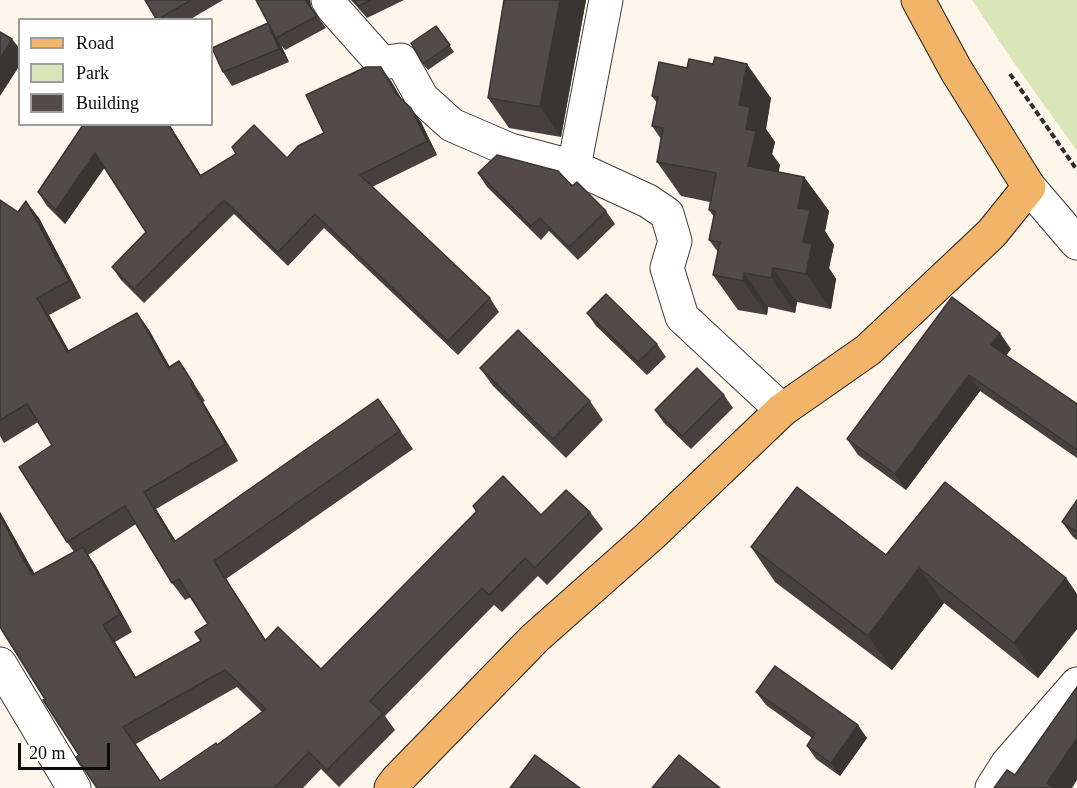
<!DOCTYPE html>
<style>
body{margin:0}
#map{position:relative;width:1077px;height:788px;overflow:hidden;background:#fef6eb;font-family:"Times New Roman",serif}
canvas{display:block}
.legend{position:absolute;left:18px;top:18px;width:195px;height:108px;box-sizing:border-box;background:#fff;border:2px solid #9d9d9d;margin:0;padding:8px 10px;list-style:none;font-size:18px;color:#0b0b0b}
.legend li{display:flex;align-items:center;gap:12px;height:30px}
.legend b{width:30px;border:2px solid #9d9d9d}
.scale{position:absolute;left:18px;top:743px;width:92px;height:27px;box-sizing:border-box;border:3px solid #0b0b0b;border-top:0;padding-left:8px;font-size:18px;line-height:21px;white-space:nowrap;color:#0b0b0b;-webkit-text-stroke:4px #fff;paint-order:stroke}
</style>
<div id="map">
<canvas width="1077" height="788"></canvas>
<ul class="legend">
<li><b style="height:8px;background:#f1b468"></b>Road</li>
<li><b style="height:16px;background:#d9e6b7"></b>Park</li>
<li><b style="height:16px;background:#534b49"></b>Building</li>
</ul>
<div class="scale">20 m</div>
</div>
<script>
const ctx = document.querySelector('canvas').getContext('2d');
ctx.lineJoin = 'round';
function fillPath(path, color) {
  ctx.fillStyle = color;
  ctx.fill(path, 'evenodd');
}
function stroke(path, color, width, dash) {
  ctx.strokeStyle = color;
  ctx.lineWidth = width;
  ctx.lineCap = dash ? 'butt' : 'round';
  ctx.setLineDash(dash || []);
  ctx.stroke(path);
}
fillPath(new Path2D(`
 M972,0H1077V151L1012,60Z`), '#d9e6b7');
const minor = new Path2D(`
 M328,0L333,8L382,63L401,60L422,98L452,125L510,150L574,167L648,201L667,214L675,241L667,268L682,317L782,410
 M574,167L606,0
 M1029,187L1077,243
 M0,664L74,788
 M992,788L1008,763L1077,684`);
const major = new Path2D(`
 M391,788L397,780L535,638L649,537L782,410L868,350L992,233L1029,187L956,70L918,0`);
stroke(minor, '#3e3e3e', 35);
stroke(major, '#1c1c1c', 35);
stroke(new Path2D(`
 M1010,74L1077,170`), '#2d2d2d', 4, [6, 3]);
stroke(minor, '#fff', 33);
stroke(major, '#f1b468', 33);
fillPath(new Path2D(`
 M145,0H223L189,20H156Z
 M351,0H404L367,18Z
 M504,0H586L561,137L509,128L488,98Z
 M309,1L312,8L326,28L285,50L281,45L289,62L232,86L223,72L268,23Z
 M436,26L454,52L428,70L423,64Z
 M713,64L771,98L766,129L775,142L772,154L780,165L778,172L804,177L829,211L825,231L834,245L829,268L836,279L831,309L797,302L795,313L768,307L767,315L738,310L713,275L718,252L709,240L714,217L709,210L710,202L681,196L657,162L661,139L652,126L657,103L652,96L687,68Z
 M391,81L401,98L411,108L421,122L437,155L372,187L490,298L499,312L458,355L324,228L288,266L234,214L144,303L121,280L112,267L146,232L105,167L65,224L47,206L38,192L83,125V124H169L201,176L287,158L324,133Z
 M478,173L572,186L606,211L615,224L578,260L549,231L541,240L487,187Z
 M0,200L18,212L39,218L81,298L49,315L69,351L137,313L149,330L170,367L191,379L205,401L203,402L238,461L156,509L175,541L378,399L413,449L226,579L266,640L321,669L476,512L473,506L541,515L590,512L603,529L547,585L538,576L502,612L494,605L385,716L395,730L339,787L321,769L303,788H97L79,755L0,627V512L34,574L74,552L67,542L52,445L38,422L4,443L0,436ZM136,524L172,583L185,600L191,597L208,624L201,641L136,677L115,642L132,632L95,565L88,555ZM237,687L262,712L217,745L160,781L136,744Z
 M587,313L657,344L666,357L647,375L596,326Z
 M1011,349L1006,355L1077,404V458L980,391L906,490L858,455L847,439Z
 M480,368L590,401L603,420L566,458L493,386Z
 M724,395L733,408L691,449L664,423L655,410Z
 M1077,500V540L1073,537L1062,522Z
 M751,547L886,555L1066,578L1077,594V629L1038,678L944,603L892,670L775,582Z
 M756,692L867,738L840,776L816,759L807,746L812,738L766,705Z`), '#47403f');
fillPath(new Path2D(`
 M305,0H310L312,10Z
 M560,0H586L561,137L540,107Z
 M268,23L281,45L289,62L279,49Z
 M12,39L20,49V65L0,96V59Z
 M747,64L771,98L766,129L775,142L772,154L780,165L773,201L748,166L746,129L739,105Z
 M381,67L391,81L406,107L396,94Z
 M411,108L421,122L437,155L427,141Z
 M168,124H169L210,190L200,176Z
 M95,153L105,167L65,224L56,210Z
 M804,177L829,211L825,231L834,245L829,268L836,279L831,309L806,274L803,242L798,208Z
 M26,201L39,218L81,298L69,281Z
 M773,268L797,302L795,313L771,278Z
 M744,273L768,307L767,315L743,281Z
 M37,298L49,315L79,370L67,352Z
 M137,313L149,330L180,386L168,368Z
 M1000,333L1011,349L1002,361L991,345Z
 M969,375L980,391L906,490L895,474Z
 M191,384L203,402L238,461L226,444Z
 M144,492L156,509L187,559L174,542Z
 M0,512L45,592L32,575L0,516Z
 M83,547L95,565L132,632L120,614Z
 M214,561L226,579L277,658L265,641Z
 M919,568L944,603L892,670L868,636Z
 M1066,578L1077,594V629L1038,678L1014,643Z
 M103,625L115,642L147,696L135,678Z
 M858,725L867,738L840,776L831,763Z
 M1077,738V780L1072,788H1051L1047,783Z`), '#3a3433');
const building = new Path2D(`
 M145,0H191L157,20Z
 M256,0H305L317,16L276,38Z
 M353,0H371L359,6Z
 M504,0H560L540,107L488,98Z
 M268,23L279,49L223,72L212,48Z
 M436,26L450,45L423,64L411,43Z
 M0,32L12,39L0,59Z
 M715,57L747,64L739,105L750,107L746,129L756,131L748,166L804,177L798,208L810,210L803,242L812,244L806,274L773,268L771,278L744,273L743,281L713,275L720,242L709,240L715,211L709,210L716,173L657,162L663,128L652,126L658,97L652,96L659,62L687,68L689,59L713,64Z
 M366,67H381L396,94L411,108L427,141L360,175L490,298L448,341L315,214L278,252L224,200L134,289L112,267L146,232L95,153L56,210L38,192L83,125V124H168L200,176L236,154L232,147L254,125L287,158L298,146L324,133L306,95Z
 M497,155L558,171L572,186L577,182L606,211L569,247L540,218L531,226L478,173Z
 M0,200L18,212L26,201L69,281L37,298L67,352L137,313L168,368L179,361L193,383L191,384L226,444L144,492L174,542L378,399L400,431L214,561L265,641L278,627L321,669L477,511L473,506L503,476L541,515L566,490L590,512L535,568L525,558L489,595L482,588L370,701L383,713L327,770L309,752L274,788H97L76,757L79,755L43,700L45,699L0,627V516L32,575L83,547L120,614L103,625L135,678L201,641L195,632L208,624L179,579L172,583L125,506L67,542L19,467L52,445L27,404L0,420ZM225,670L266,709L217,745L216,743L160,781L123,727Z
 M606,294L657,344L638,362L587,313Z
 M952,297L1000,333L991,345L1077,404V450L969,375L895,474L847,439Z
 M518,330L590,401L553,439L480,368Z
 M697,368L724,395L682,436L655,410Z
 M945,482L1066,578L1014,643L919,568L868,636L751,547L797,487L886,555Z
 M1077,500V532L1062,522Z
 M775,666L858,725L831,763L807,746L815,733L756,692Z
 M1077,687V738L1047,783L1055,788H994L1007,770L1015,775Z
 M535,755L580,788H510Z
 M679,755L720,788H652Z`);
fillPath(building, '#534b49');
stroke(building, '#3a3433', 1.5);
</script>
